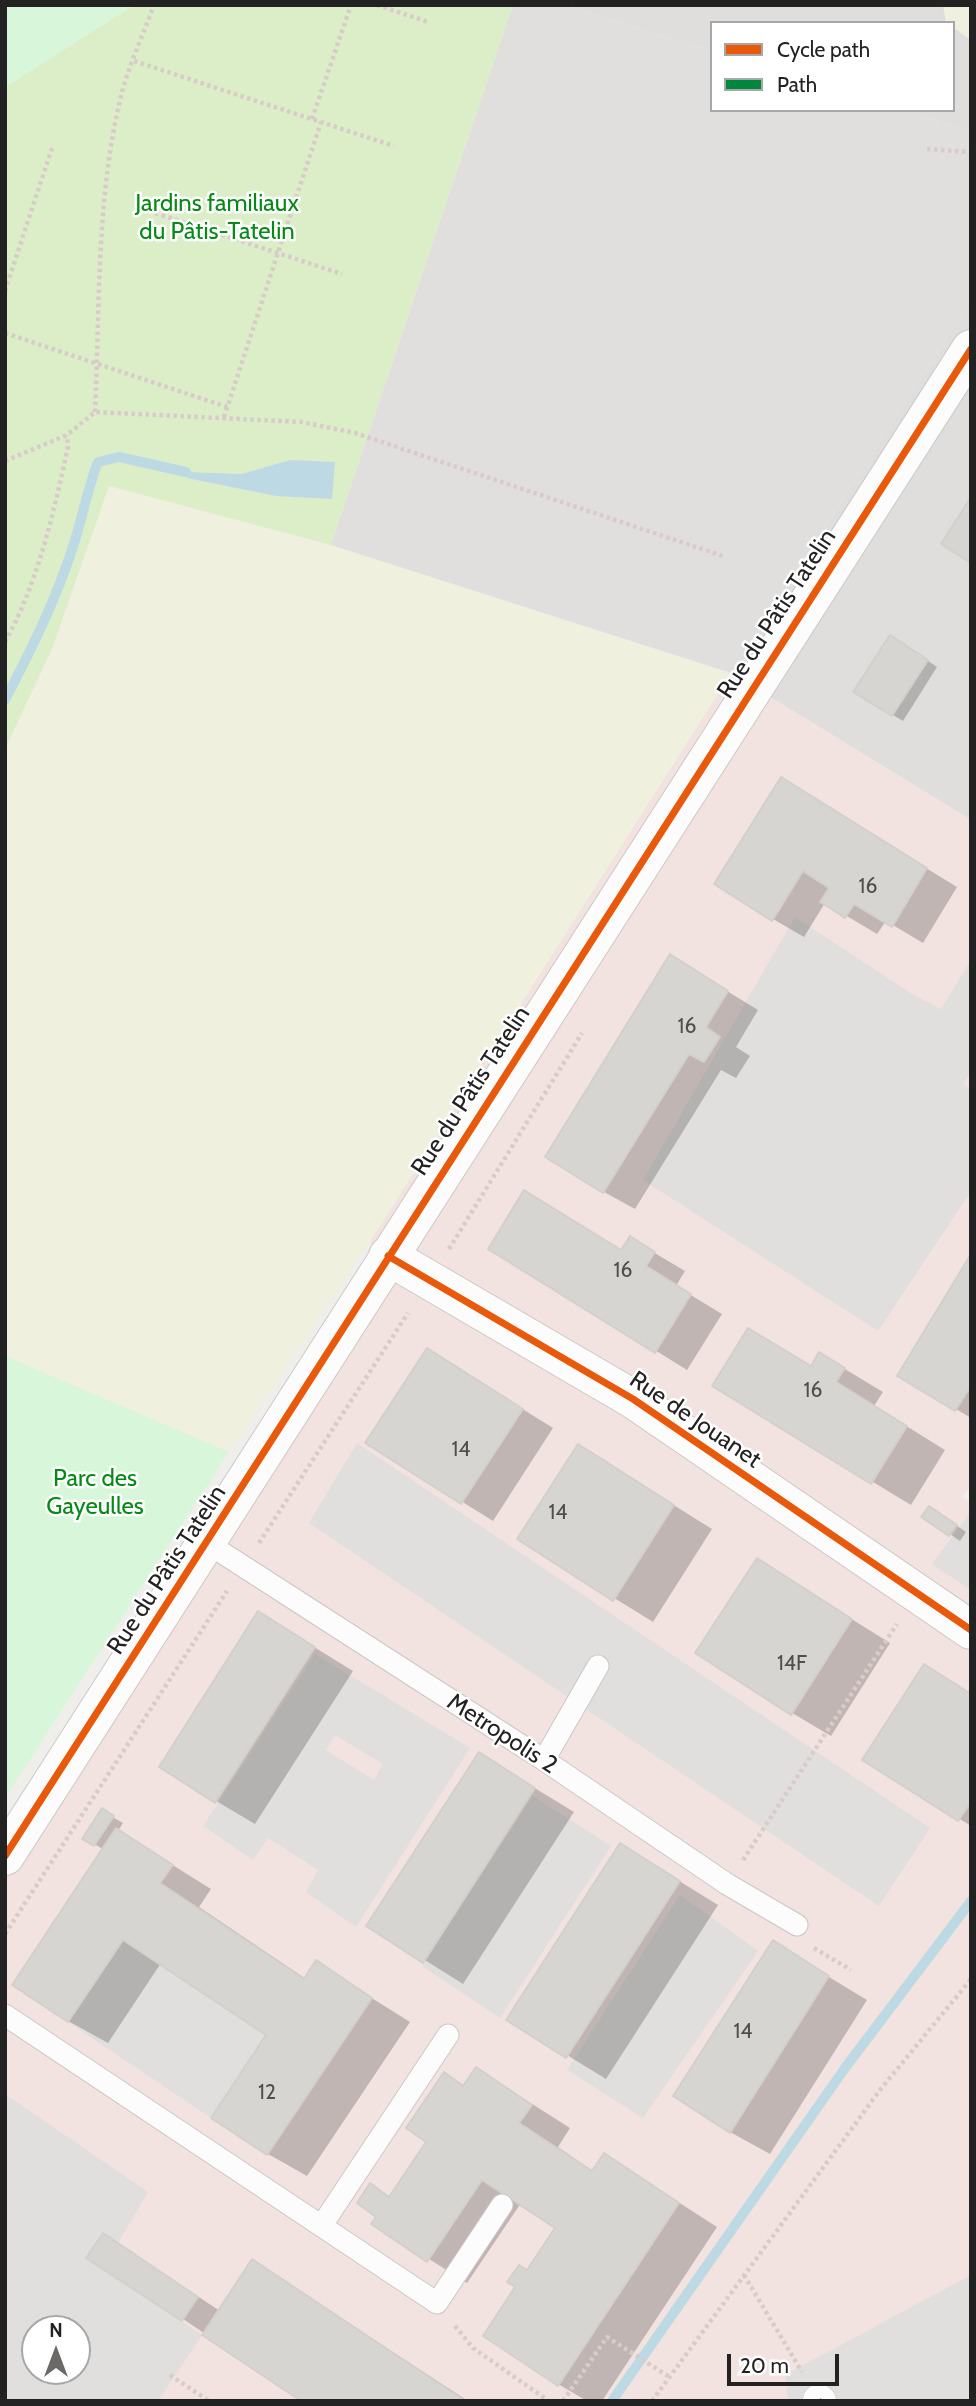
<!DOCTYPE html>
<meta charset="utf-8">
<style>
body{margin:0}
#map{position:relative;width:976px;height:2406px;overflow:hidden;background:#f0eeea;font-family:Cabin,sans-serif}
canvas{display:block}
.frame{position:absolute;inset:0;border:7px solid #222;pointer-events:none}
.legend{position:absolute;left:710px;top:21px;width:245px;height:91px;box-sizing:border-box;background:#fff;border:2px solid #a7a7a7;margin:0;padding:9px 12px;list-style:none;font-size:21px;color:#222}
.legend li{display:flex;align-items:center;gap:14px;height:35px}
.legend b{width:35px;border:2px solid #a7a7a7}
.north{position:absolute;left:21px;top:2315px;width:70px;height:70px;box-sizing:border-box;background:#fff;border:2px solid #a7a7a7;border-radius:50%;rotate:0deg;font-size:19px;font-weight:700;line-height:28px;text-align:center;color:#222}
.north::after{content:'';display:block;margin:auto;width:24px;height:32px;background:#6a6968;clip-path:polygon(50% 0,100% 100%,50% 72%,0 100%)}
.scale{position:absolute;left:727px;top:2354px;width:112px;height:32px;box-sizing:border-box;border:4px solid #222;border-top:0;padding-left:9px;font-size:21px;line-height:24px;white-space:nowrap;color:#222;-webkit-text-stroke:5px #fff;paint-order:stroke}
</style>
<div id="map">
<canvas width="976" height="2406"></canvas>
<div class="frame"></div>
<ul class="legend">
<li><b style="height:9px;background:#e8590c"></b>Cycle path</li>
<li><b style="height:9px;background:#00873e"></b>Path</li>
</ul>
<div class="north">N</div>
<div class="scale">20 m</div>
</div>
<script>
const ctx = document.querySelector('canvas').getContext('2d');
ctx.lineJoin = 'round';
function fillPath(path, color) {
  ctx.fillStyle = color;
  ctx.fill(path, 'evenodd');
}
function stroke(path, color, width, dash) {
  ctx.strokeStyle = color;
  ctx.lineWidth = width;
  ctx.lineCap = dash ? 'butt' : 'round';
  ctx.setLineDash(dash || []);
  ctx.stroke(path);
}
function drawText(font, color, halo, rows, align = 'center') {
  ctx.font = font + ' Cabin,sans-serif';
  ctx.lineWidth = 5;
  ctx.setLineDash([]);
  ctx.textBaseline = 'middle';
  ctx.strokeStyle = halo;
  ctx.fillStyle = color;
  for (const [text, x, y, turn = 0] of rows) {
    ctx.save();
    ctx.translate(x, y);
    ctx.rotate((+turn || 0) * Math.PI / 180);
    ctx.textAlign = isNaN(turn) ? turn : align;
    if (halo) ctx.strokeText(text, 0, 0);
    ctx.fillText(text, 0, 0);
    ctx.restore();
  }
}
fillPath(new Path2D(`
 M564,5H943L947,23H712V51Z
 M953,27L971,40V131L904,110H953Z
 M971,301V820L731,673Z`), '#dfdedc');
fillPath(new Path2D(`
 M731,673L971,820V1485L963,1497L971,1503V2401H5V1856L388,1255L369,1243ZM35,2329H77V2371H35Z`), '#f2e3e0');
fillPath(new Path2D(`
 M943,5H971V40L953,27V23L946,22Z
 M109,485L331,545L731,673L369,1243L229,1452L5,1356V749L52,649Z`), '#eff0de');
fillPath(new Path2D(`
 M134,5H513L331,545L109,486L52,649L5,749V87Z`), '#dbeec8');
fillPath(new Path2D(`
 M5,5H134L5,87Z
 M5,1356L229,1452L5,1798Z`), '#d8f6da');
fillPath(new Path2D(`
 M513,5H564L712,51V110H904L971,131V301L731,673L331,545Z
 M795,917L912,994L941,1009L971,960V1071L963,1084L971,1089V1191L878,1331L643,1180Z
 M357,1443L930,1828L879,1906L309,1523Z
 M969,1514L971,1516V1590L932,1564Z
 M315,1654L470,1748L356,1927L306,1892L318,1870L268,1838L253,1860L203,1826ZM335,1735L383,1764L374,1780L326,1750Z
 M533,1796L611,1846L500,2018L422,1966Z
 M680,1895L758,1951L643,2118L567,2070Z
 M123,1940L266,2035L211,2118L68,2022Z
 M5,2094L148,2192L118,2243L87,2258L202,2335L158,2401H5ZM35,2329H77V2371H35Z
 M971,2275V2401H788L785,2375Z`), '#e0dfde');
fillPath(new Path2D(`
 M290,460L335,462L332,499L276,496L187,478L186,472L242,474Z`), '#bddae4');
fillPath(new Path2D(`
 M901,643L937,667L903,721L893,715Z
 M812,798L957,887L923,943L886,921L877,934L825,903L804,937L773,919Z
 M701,975L758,1010L736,1047L750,1056L736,1078L721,1070L635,1209L604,1192Z
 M631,1239L685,1271L676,1286L722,1314L687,1370L490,1248L622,1251Z
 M971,1257V1418L899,1375Z
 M428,1350L553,1428L493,1521L368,1443Z
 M820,1354L883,1392L874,1406L945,1450L911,1505L714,1386L812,1368Z
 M579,1446L712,1529L653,1622L519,1539Z
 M940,1514L966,1532L960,1541L924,1516Z
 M757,1560L890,1643L831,1736L792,1713Z
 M259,1613L353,1671L255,1824L216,1801Z
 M924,1666L971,1694V1826L865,1760Z
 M479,1754L574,1812L463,1984L369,1925Z
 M102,1811L123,1823L118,1831L211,1889L199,1907L306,1979L316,1963L410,2022L307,2176L268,2154V2035L161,1963L108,2043L68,2021L104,1850L85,1838Z
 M621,1845L718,1905L606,2079L508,2019Z
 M773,1943L867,2000L770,2154L730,2132Z
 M477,2069L570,2128L558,2147L594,2172L605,2155L717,2227L602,2401H587L558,2384L527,2272L557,2227L521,2203L467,2283L374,2224L379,2216L370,2186L391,2198L428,2142L444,2074L465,2086Z
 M125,2248L220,2311L253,2261L468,2401H305L183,2319Z`), '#0003');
stroke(new Path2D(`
 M5,700C32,648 58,596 75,540C83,514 88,488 98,462L119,457L186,472
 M612,2401L845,2068L971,1901`), '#bddae4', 10);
const building = new Path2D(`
 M971,497V563L941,544Z
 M890,635L928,660L892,716L853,692Z
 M781,777L927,868L892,927L854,904L845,918L833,910L820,902L829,888L803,871L772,921L714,884Z
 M670,954L728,991L706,1027L720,1037L704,1062L689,1054L603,1193L545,1157Z
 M524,1190L621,1250L630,1236L655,1252L646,1266L691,1294L655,1353L488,1249Z
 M971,1254V1386L955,1411L897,1376Z
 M748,1328L811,1366L819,1352L845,1368L836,1382L907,1426L871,1484L712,1386Z
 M427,1348L523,1409L461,1504L365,1443Z
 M578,1444L674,1505L613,1601L517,1539Z
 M929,1506L957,1525L949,1536L921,1517Z
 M757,1558L852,1619L791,1715L695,1653Z
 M258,1611L315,1647L215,1803L159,1767Z
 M924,1664L971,1694V1802L958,1821L862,1760Z
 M479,1752L535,1788L423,1963L366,1926Z
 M102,1808L114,1816L94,1846L82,1839Z
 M116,1828L173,1865L160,1883L304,1979L316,1960L372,1998L267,2155L211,2118L266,2035L123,1940L68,2022L12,1985Z
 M620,1843L680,1881L566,2058L506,2020Z
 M773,1940L829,1976L730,2133L673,2096Z
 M476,2067L532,2105L519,2123L592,2171L604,2153L679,2203L558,2386L483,2336L515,2287L507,2282L519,2265L527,2270L555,2228L482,2180L427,2262L371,2224L376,2217L357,2203L370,2183L389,2197L426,2142L406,2128L444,2072L463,2086Z
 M103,2233L198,2297L182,2321L86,2258Z
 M252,2259L465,2401H301L202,2335Z`);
fillPath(building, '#d7d5d1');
stroke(building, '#d3d0cc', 2);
const service = new Path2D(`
 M207,1543L544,1760L727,1884L797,1925
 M544,1760L598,1666
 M5,2015L437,2303L502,2205
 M322,2225L448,2035`);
const pedestrian = new Path2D(`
 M819,2400L820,2401`);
const minor = new Path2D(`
 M388,1256L633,1399L971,1630
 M5,1856L971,349`);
stroke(service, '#c9c8c6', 23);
stroke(pedestrian, '#c9c8c6', 33);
stroke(minor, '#c9c8c6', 40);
stroke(new Path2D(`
 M377,5L428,22
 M134,61L394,146
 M312,119L351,5
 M927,149L971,152
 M155,213L342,274
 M5,291L52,148
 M5,333L227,407
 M95,412C100,306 96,199 121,96C129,65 143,35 154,5
 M224,417L321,122
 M5,461L67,435L95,412L302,422L355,433L726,557
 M5,642C39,580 53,515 68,447L67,435
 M449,1249L582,1033
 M259,1543L408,1313
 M743,1860L897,1624
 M5,1934L227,1591
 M814,1948L851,1970
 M744,2275L802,2372
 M455,2326L473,2348L549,2401
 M170,2375L209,2401
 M563,2401L607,2337L668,2376
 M652,2401L880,2090L971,1979`), '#d9cbc9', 4.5, [3.5, 3.5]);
stroke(service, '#fdfcfc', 21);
stroke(pedestrian, '#fdfcfc', 32);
stroke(minor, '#fdfcfc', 38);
stroke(new Path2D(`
 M819,2400L820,2401`), '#00873e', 5, [10, 5]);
stroke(new Path2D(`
 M388,1256L633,1399L971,1630
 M5,1856L971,349`), '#e8590c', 7);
drawText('21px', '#4f4f4e', null, [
 ["16",868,887],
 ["16",687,1027],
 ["16",623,1271],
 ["16",813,1391],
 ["14",461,1450],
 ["14",558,1513],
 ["14F",792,1664],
 ["14",743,2032],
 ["12",267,2093]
]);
drawText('24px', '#078917', '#fff', [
 ["Jardins familiaux",217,204],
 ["du Pâtis-Tatelin",217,232],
 ["Parc des",95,1479],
 ["Gayeulles",95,1507]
]);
drawText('24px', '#222', '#fff', [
 ["Rue du Pâtis Tatelin",777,614,-57],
 ["Rue du Pâtis Tatelin",471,1091,-57],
 ["Rue de Jouanet",695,1420,34],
 ["Rue du Pâtis Tatelin",167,1570,-57],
 ["Metropolis 2",502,1734,33]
]);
</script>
